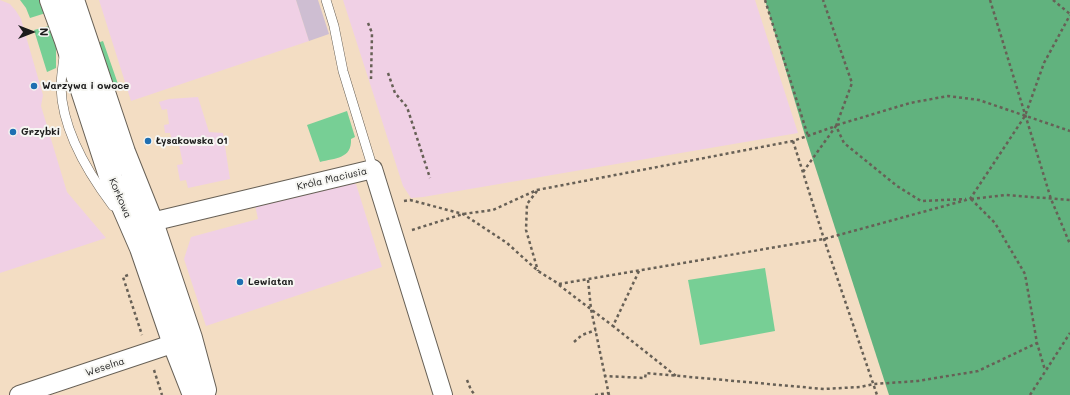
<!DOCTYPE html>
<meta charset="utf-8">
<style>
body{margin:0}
#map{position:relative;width:1070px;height:395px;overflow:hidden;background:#f3ddc3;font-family:Mali,sans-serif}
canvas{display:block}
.north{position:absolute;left:12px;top:12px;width:40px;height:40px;-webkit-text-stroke:3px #f6f6f2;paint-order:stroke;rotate:90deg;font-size:11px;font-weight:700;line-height:16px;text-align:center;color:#1c1c1c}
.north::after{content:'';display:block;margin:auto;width:14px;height:18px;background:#1c1c1c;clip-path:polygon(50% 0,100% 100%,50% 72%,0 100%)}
</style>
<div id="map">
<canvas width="1070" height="395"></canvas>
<div class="north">N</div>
</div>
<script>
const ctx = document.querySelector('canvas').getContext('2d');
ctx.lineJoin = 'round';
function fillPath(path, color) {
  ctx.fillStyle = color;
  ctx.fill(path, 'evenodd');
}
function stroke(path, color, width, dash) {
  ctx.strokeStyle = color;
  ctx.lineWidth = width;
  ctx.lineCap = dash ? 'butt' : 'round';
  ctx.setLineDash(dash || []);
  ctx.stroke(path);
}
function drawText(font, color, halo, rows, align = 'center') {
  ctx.font = font + ' Mali,sans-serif';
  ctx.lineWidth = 4;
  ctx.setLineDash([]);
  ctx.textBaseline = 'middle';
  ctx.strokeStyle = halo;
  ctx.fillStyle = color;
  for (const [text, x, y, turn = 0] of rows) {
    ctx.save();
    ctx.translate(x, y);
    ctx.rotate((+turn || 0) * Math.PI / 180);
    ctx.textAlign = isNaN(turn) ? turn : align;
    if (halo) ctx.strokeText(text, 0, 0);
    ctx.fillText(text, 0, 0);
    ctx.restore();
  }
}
fillPath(new Path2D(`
 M0,0L10,4L16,11L21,19L43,95L41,106L67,192L106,238L0,273Z
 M99,0H296L309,41L131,101Z
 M343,0H755L798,133L423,197L411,198L403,186Z
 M198,97L209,132L223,133L230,179L188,188L186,180L180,181L177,165L183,164L179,145H173L170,133H165L164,125L169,124L167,109L162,110L159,102L169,99Z
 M351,183L356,184L382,267L206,326L184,259L191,237L258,219L255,205Z`), '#f0d0e5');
fillPath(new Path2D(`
 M296,0H318L329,34L309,41Z`), '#cebed2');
fillPath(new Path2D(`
 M20,0H43L49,12L30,18L26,8Z
 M53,25L56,40V68L47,72L34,30Z
 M103,41L118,84L110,81L94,44Z
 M347,111L355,137L351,139C352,159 335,158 320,162L307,125Z
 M765,268L775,331L700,345L688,280Z`), '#77cf95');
fillPath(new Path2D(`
 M765,0H1070V395H889L804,132Z`), '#61b27e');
const service = new Path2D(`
 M326,0L334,26L343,71L373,169
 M64,56C63,66 61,77 61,87C62,129 88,173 113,206`);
const minor = new Path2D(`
 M139,225L373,169L443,395
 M19,395L187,339`);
const tertiary = new Path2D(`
 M51,0L66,41L111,179L141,248L174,344L194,395
 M73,0L124,152L152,222L191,338L205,390`);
stroke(service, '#676056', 10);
stroke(minor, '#676056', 20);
stroke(tertiary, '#676056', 24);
stroke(new Path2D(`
 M765,0L808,136
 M990,0L1051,199L1070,244
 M1053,0L1070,14
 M368,23L372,33L371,79
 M388,73L395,93L407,107L430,178
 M837,125L910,103L948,96L979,100L1070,131
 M793,141L824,239L877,395
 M803,172L836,126L844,143L897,186L921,201L966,199
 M537,191L527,204L526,230L538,271
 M971,199L1006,195L1070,200
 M971,199L995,223L1025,274L1037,343L1045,370
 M404,201L410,200L463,214L507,243L538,271L559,284L824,239L970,199L1025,116L1044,63L1070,15
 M412,230L463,214L493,210L537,190L793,141L836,126L852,83L823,0
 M639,271L613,326L676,376
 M128,275L123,277L142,335
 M588,280L591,309L605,376
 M559,285L613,326
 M574,342L582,335L596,330
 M154,370L162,395
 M467,380L471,390L475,395
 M595,395L608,393
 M609,395L605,376L645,378L646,373L824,389L860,387L874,384L918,381L978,371L1037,343
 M1030,395L1070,333`), '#676056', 2.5, [3, 3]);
stroke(service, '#fff', 9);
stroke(minor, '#fff', 18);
stroke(tertiary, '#fff', 22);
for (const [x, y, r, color] of [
 [34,86,4,"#1f6fb2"],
 [13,132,4,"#1f6fb2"],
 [148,141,4,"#1f6fb2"],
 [240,282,4,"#1f6fb2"]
]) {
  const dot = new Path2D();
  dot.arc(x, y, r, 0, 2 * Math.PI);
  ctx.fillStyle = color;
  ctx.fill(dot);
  stroke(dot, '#f6f6f2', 1.5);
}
drawText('bold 10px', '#1c1c1c', '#f6f6f2', [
 ["Warzywa i owoce",42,86],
 ["Grzybki",21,132],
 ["Łysakowska 01",156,141],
 ["Lewiatan",248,282]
], 'left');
drawText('10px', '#1c1c1c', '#f6f6f2', [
 ["Króla Maciusia",332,179,-13],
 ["Korkowa",120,198,67],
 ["Weselna",105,367,-18]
]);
</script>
